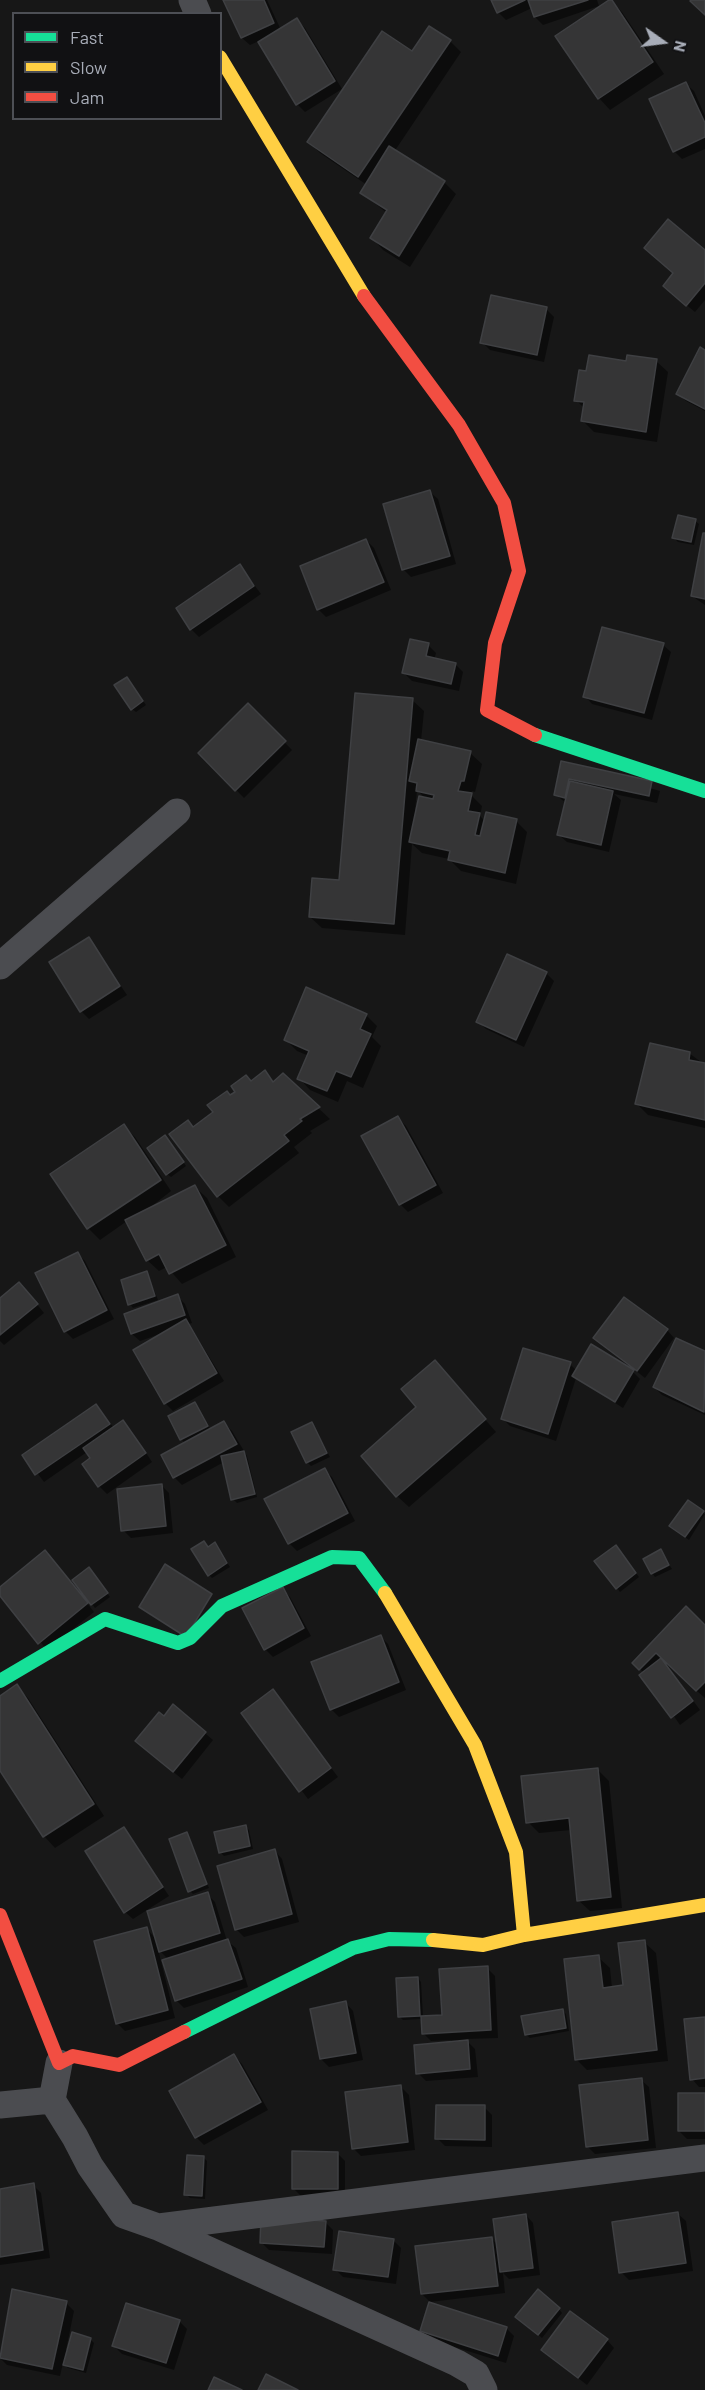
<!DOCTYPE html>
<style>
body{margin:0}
#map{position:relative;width:705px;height:2390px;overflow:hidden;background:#171717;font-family:Barlow,sans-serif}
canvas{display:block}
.legend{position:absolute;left:12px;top:12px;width:210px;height:108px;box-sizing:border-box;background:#111113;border:2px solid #4d4f55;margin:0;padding:8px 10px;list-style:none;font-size:18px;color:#a8adb8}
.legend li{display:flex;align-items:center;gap:12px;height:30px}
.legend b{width:30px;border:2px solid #4d4f55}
.north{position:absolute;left:633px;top:12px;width:60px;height:60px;-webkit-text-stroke:4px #111113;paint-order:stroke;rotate:104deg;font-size:16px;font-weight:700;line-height:24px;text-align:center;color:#a8adb8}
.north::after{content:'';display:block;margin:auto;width:21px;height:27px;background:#a8adb8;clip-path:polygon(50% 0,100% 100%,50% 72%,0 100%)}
</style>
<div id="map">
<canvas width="705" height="2390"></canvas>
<ul class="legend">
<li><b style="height:8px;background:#16e098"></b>Fast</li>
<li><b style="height:8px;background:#ffcf43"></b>Slow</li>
<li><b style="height:8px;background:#f24e42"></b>Jam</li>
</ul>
<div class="north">N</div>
</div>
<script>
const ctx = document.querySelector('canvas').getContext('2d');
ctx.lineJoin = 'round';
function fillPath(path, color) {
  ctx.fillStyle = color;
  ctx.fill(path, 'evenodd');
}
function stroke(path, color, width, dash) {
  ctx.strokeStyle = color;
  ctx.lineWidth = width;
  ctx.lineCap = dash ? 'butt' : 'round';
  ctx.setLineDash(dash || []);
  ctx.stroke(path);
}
fillPath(new Path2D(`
 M225,0H267L281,30L297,20L305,28L342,89L305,112L297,104L259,41L250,45L242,38Z
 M493,0H597L599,6L543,25L535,17L532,8L506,20L498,12Z
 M611,1L622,12L664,74L610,110L599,98L557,37Z
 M450,41L461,52L394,152L444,182L456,194L410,267L383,250L372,238L387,213L362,193L367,185L320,153L309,142L412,54Z
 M686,84L694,91L705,116V149L682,159L674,151L651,100Z
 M705,251V300L695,312L673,294L675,274Z
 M546,309L554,317L544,362L490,350L482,342Z
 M705,351V411L686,401L678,394Z
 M656,361L668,372L657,442L594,432L582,420L584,408L576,400L587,372L627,363Z
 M430,492L438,499L456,564L411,577L403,569Z
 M695,521L699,524L694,545L678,542L674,538Z
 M705,535V605L692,596Z
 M366,540L374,548L391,590L326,617L318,609Z
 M240,566L261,594L199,637L191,629Z
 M428,645L436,653L434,660L455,664L463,672L459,691L412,681L404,673Z
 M663,645L671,652L652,720L592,704L585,696Z
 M130,682L146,705L136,712L132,709Z
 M412,700L424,711L421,741L470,753L482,764L475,792L472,791L471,795L482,806L480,816L485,821H516L527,832L516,884L461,871L449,859L422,853L412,844L405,935L322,928L310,917L341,882ZM417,790L427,800L417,812L415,811Z
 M248,705L292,750L244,798L200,753Z
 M562,763L660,791L657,803L614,794L621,800L609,852L567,842L559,835L566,803L556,795Z
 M89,939L127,995L89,1019L81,1011Z
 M546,973L554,981L524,1047L486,1029L478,1022Z
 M366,1015L377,1026L372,1037L381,1046L363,1088L347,1081L338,1102L310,1090L299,1078L309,1056L297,1051L286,1040Z
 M689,1053L705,1065V1128L648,1115L637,1104Z
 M264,1072L275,1083L283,1075L330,1119L310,1131L312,1133L294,1147L299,1153L229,1207L218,1196L188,1122L194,1128L230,1096Z
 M398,1118L406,1126L443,1193L408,1212L400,1204Z
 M124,1126L135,1137L171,1191L142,1214L195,1187L207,1198L236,1257L182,1284L167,1267L159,1271L147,1260L127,1221L100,1240L88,1228L52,1174Z
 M168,1141L186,1166L171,1177L167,1174Z
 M77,1253L85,1261L114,1319L73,1339L65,1331Z
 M147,1273L158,1300L133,1308L130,1304Z
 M27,1292L44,1313L4,1345L0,1341V1300Z
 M177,1296L185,1304L192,1323L189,1324L224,1381L173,1411L165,1403L160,1334L140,1341L132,1334Z
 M667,1330L674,1338L645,1378L595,1338Z
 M677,1340L705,1353V1415L662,1395L654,1387Z
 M435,1362L496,1432L409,1507L397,1496L418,1407Z
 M570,1364L577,1371H632L640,1379L623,1408L576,1378L556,1441L510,1426L502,1418Z
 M195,1404L211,1430L224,1423L232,1431L247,1456L257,1497L237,1503L233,1499L224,1462L182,1485L174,1477L186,1444L181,1439Z
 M96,1406L114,1428L123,1422L131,1430L152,1462L107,1494L99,1486L92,1459L87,1452L44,1482L24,1455Z
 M312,1424L330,1457L311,1466L307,1462Z
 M324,1470L332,1477L355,1521L297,1551L289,1543Z
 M161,1485L169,1493L173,1533L131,1538L123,1530Z
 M689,1502L705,1514L689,1540L675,1530Z
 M204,1543L209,1548L215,1544L230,1567L212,1578L209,1575Z
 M619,1550L639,1577L620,1592L617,1588Z
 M660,1551L672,1569L655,1577L652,1573Z
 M53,1560L94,1612L47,1650L0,1593V1589Z
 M92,1573L110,1597L95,1608L92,1604Z
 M282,1589L290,1597L311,1636L273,1657L265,1649Z
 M705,1627V1698L667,1665L700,1710L680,1725L644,1673L634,1663Z
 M380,1636L388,1644L406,1690L339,1717L331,1709Z
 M17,1686L28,1698L104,1816L55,1848L44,1836L0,1768V1698Z
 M273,1691L338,1777L308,1799L243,1713Z
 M173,1706L213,1740L182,1779L145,1749Z
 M597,1769L609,1781L622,1908L590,1911L578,1900L571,1830L539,1833L528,1822Z
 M246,1827L249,1830L253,1849L224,1856L220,1852Z
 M124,1829L169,1896L133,1919L125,1912Z
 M186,1834L209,1888L193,1894L190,1891Z
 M275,1851L282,1859L299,1922L244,1937L236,1929Z
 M207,1894L215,1902L227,1941L236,1948L248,1987L184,2008L176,2000L168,1959L158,1949L175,2018L125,2031L117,2023L147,1929L156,1939Z
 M644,1942L656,1953L668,2061L587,2070L576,2059L598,1957L610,1968L612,1988L624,1987Z
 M487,1968L495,1976L498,2038L465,2039L475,2049L478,2077L426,2081L418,2073L451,2040L431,2041L423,2033V2019L403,2020L400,2017L418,1978L421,1982L423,2017L443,2016Z
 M346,2003L353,2011L363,2060L329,2067L321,2059Z
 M562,2010L566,2014L569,2031L530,2038L526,2035Z
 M705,2018V2087H699L692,2079Z
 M234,2056L242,2064L268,2110L204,2145L196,2137Z
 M641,2080L649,2087L656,2148L595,2154L587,2146Z
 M401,2087L409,2095L415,2150L361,2156L353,2148Z
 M705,2094V2139H687L679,2131Z
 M484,2107L492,2115V2147L445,2146L437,2138Z
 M337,2153L345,2161V2196H301L293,2188Z
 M203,2157L207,2161L205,2199L190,2198L186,2194Z
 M33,2185L41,2193L50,2258L0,2265V2190Z
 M678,2214L686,2221L693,2271L629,2280L621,2272Z
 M526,2215L533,2223L540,2275L509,2279L503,2273L505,2293L430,2302L422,2294L492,2239L498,2245Z
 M325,2222L333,2230L332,2254L269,2250L261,2242Z
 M393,2240L401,2248L396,2284L343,2277L335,2269Z
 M14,2291L66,2303L74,2311L66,2350L90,2339L94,2343L86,2373L68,2368L63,2363L60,2376L7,2365L0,2358Z
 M559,2309L562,2313L542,2338L521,2320Z
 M179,2321L187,2329L174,2370L122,2354L114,2346Z
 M506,2328L514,2336L506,2363L429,2339L421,2331Z
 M607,2340L614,2348L587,2385L542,2350Z`), '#0007');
const building = new Path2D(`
 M223,0H264L274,23L241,38Z
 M491,0H525L497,13Z
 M528,0H588L534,17Z
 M609,0H612L653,62L598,99L555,36Z
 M705,0V15L690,1L691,0Z
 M297,18L335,81L296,105L258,42Z
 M429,26L451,40L358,177L307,142L382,31L412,51Z
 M686,82L705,123V137L673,152L649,99Z
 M389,146L445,181L399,256L370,238L387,210L360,193Z
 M668,219L705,250V283L686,306L663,286L673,273L644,248Z
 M491,295L547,307L537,355L480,343Z
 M700,347L705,350V409L676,394Z
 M589,355L626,361L627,355L657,359L646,432L581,421L584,402L574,401L579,370L586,371Z
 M430,490L450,556L402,570L383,504Z
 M678,515L696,519L691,542L672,538Z
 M703,533H705V599L691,596Z
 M366,539L384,582L317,610L300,566Z
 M240,564L254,586L190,630L176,608Z
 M602,627L664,643L644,713L583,697Z
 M410,639L429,643L426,656L456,663L451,684L402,673Z
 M127,677L143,701L131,710L114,685Z
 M355,693L413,698L394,924L309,917L312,878L339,880Z
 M248,703L286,741L235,791L198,753Z
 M418,739L471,751L464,781H461L458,791L472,793L468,811L480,813L475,835L480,836L486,812L517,819L505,873L448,860L450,851L409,842L419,796L433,799L434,795L416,791L417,783L409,781Z
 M561,761L652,781L649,796L569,779L565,798L554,795Z
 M570,781L613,791L601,845L557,835Z
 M89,937L120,986L80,1012L49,962Z
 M507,954L547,972L516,1040L476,1022Z
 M306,987L367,1014L360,1029L371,1034L351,1077L336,1071L327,1091L297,1079L309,1051L284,1040Z
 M650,1043L690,1052L689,1060L705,1063V1120L635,1104Z
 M265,1070L273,1082L283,1073L320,1107L300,1119L302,1121L284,1135L289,1141L217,1197L169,1134L188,1120L193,1127L213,1112L207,1105L227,1091L230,1095L235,1092L231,1086L246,1075L251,1081Z
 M398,1116L436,1185L399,1205L361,1136Z
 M124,1124L161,1180L87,1229L50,1174Z
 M165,1135L184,1162L166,1175L147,1148Z
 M195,1185L226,1245L169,1274L159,1254L146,1261L125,1220Z
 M78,1252L107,1310L64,1332L35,1273Z
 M147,1271L155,1296L128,1305L121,1280Z
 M19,1282L38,1304L0,1335V1298Z
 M178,1294L185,1315L131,1334L124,1314Z
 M624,1297L668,1329L637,1371L593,1338Z
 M186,1319L217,1373L164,1404L133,1350Z
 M676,1338L705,1351L704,1412L653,1387Z
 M591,1344L634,1370L615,1402L572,1376Z
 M523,1348L571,1362L548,1434L501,1419Z
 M435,1360L486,1419L396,1497L361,1456L416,1407L401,1389Z
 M195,1402L208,1426L180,1440L168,1416Z
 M96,1404L110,1424L35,1475L22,1455Z
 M123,1420L146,1453L98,1487L82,1464L90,1458L83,1448Z
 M224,1421L237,1444L173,1478L161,1455Z
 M312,1422L327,1453L306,1463L291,1432Z
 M244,1451L255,1494L231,1500L221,1456Z
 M325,1468L348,1513L288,1544L264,1499Z
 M162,1484L166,1526L121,1531L117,1489Z
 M688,1500L704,1511L685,1537L669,1526Z
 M204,1541L208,1547L215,1542L227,1563L208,1576L191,1549Z
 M616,1545L636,1573L616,1589L594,1561Z
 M661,1549L669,1565L651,1574L643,1559Z
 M45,1550L88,1603L38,1644L0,1596V1587Z
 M165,1564L212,1594L186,1637L139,1607Z
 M89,1567L108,1593L91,1605L72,1580Z
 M283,1587L304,1628L264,1650L242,1608Z
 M686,1606L705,1625V1682L696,1691L656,1653L639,1670L632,1663Z
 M381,1635L399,1682L330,1710L311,1662Z
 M661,1658L693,1701L671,1718L639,1675Z
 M17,1684L94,1804L43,1837L0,1771V1696Z
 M273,1689L331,1768L299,1792L241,1713Z
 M173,1704L206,1732L173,1772L135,1741L159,1712L164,1716Z
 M598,1768L611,1897L577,1901L569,1818L526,1823L521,1776Z
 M246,1825L250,1846L219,1853L214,1832Z
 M124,1827L163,1887L124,1913L85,1851Z
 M187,1832L207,1884L188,1892L169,1839Z
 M275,1849L292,1914L235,1930L217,1866Z
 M208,1892L220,1933L159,1952L147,1911Z
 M147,1927L168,2010L116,2024L94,1941Z
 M228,1939L242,1979L175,2001L162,1960Z
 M645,1940L657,2050L575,2060L564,1959L599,1955L603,1988L623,1985L618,1943Z
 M488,1966L491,2030L422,2034L421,2016L442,2015L439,1969Z
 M418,1977L420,2016L398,2017L396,1978Z
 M346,2001L356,2053L320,2059L310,2009Z
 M563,2009L566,2028L525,2035L521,2016Z
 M705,2017V2078L690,2080L684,2019Z
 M468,2040L470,2069L416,2074L414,2045Z
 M234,2054L261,2102L195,2138L169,2091Z
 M642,2078L648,2140L586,2147L579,2085Z
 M401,2085L408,2142L352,2149L345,2092Z
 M678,2093H705V2131H678Z
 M436,2105H485V2140L435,2139Z
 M292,2151L338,2152V2189H292Z
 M187,2155L204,2156L202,2196L184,2195Z
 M34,2183L43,2250L0,2257V2189Z
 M678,2212L686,2263L619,2273L612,2222Z
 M526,2214L533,2268L500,2272L493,2219Z
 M261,2217L326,2221L324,2247L260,2243Z
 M339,2231L394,2239L388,2277L333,2270Z
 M492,2237L498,2286L421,2294L415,2246Z
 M12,2289L67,2301L52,2369L0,2358Z
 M538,2289L560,2308L538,2335L515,2317Z
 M429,2302L507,2327L498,2356L420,2331Z
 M126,2303L180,2320L166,2363L112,2346Z
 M570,2311L608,2339L578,2378L541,2350Z
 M72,2332L91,2338L83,2370L63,2365Z
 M266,2374L298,2390H258Z
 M214,2377L242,2390H208Z`);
fillPath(building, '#353536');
stroke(building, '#3f4043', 1.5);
stroke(new Path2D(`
 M192,0L198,14
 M0,966L177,812
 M59,2063L52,2100L75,2137L90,2166L124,2215L158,2227L457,2363L476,2374L484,2390
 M0,2105L52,2100
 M159,2227L705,2158`), '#4b4c50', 27);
stroke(new Path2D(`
 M535,735L705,791
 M0,1681L105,1619L178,1643L190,1638L222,1606L332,1557L359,1558L385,1593
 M184,2032L353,1948L389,1939L433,1940`), '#16e098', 14);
stroke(new Path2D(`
 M220,57L364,296
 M385,1593L475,1745L516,1852L524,1935
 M433,1940L483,1945L524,1935L705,1905`), '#ffcf43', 14);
stroke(new Path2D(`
 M364,296L459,425L504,503L519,571L495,643L487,710L535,735
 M0,1915L59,2063L73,2056L119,2065L184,2032`), '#f24e42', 14);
</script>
